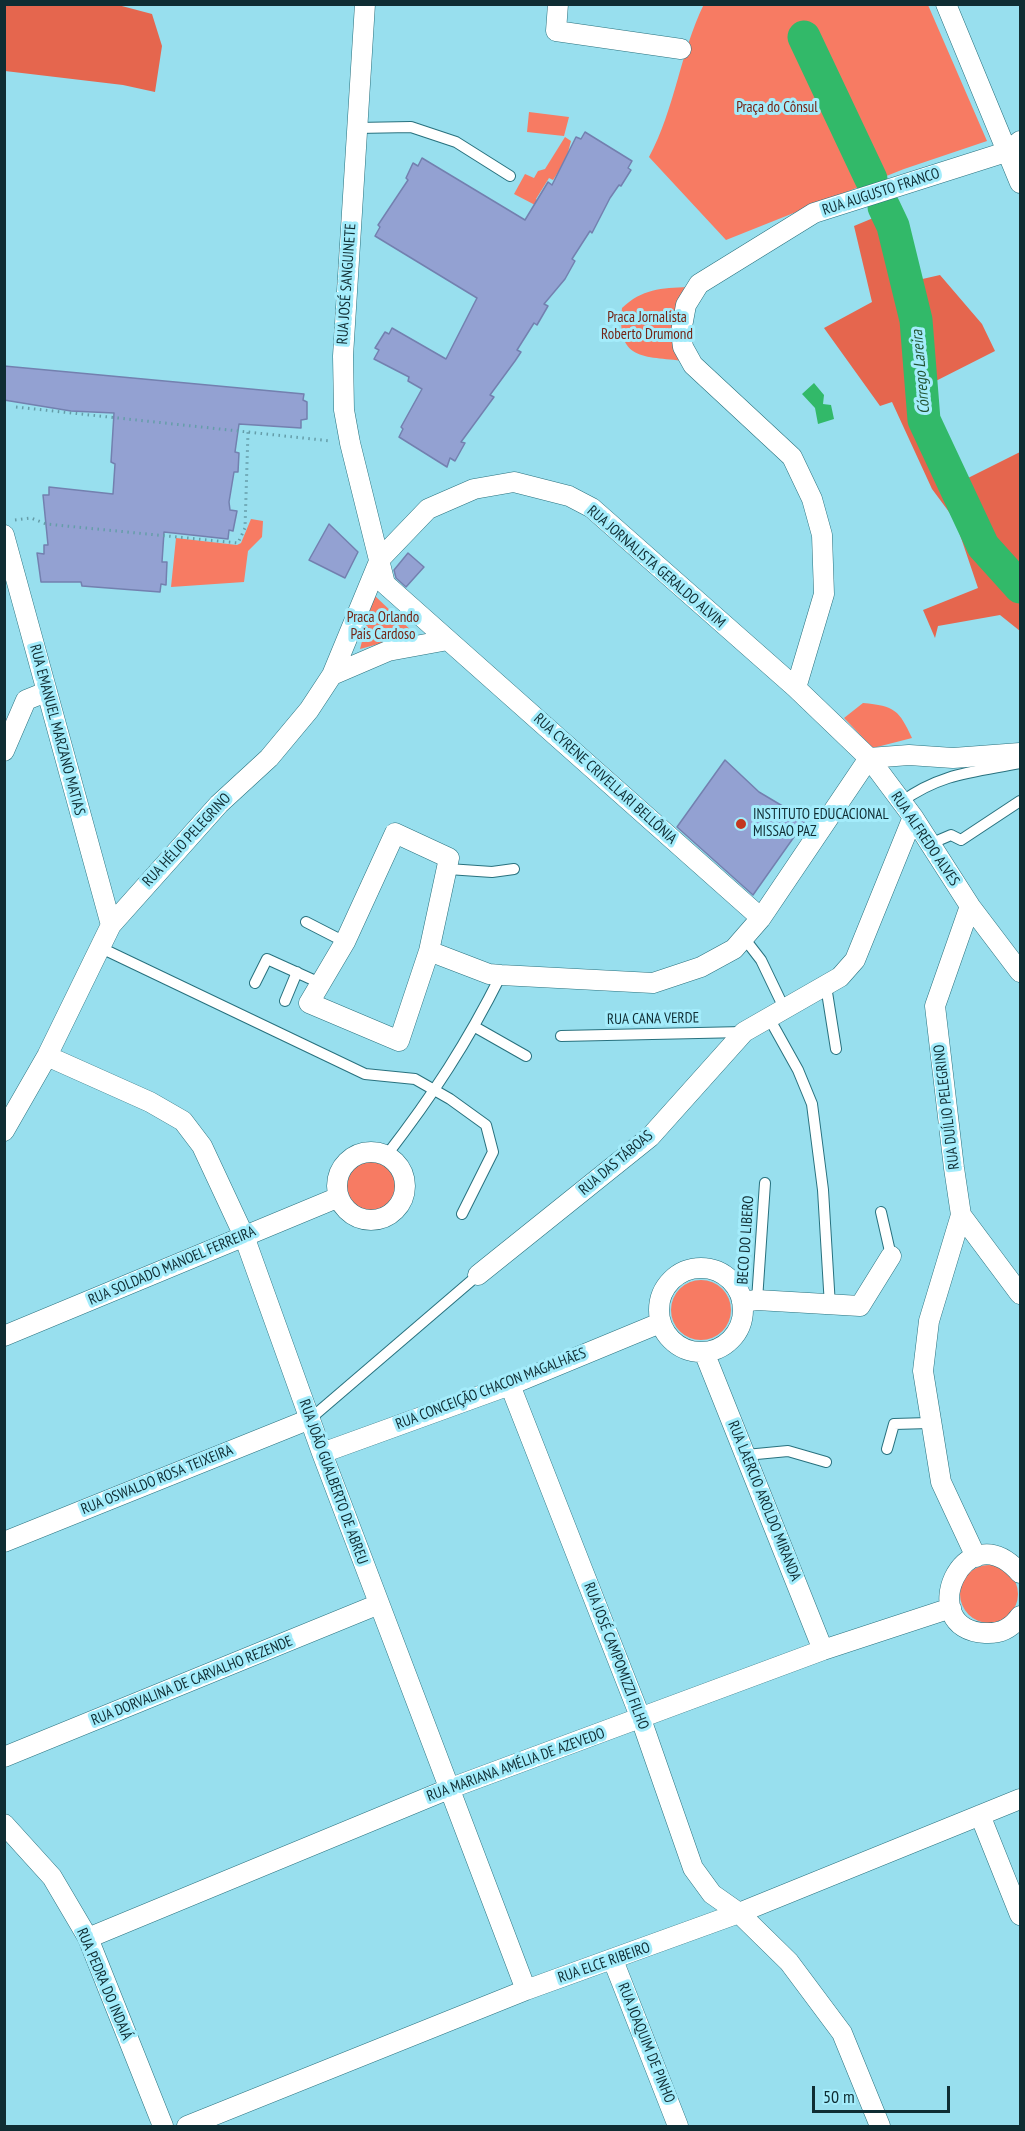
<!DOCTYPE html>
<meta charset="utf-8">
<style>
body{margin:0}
#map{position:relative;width:1025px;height:2131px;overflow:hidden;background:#98dfee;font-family:"PT Sans Narrow",sans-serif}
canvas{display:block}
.frame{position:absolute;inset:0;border:6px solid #0f2d33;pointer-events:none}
.scale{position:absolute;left:812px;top:2086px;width:138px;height:27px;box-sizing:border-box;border:3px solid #0f2d33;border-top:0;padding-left:8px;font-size:18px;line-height:21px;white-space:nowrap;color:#0f2d33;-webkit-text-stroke:4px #a4ecfb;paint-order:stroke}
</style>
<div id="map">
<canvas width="1025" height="2131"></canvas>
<div class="frame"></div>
<div class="scale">50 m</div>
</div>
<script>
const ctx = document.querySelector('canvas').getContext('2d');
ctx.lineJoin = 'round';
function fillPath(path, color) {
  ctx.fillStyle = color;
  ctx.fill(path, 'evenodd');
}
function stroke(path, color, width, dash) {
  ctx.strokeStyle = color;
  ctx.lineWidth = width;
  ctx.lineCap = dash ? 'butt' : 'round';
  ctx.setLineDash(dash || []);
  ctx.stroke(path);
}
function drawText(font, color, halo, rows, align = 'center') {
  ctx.font = font + ' "PT Sans Narrow",sans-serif';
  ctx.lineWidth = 6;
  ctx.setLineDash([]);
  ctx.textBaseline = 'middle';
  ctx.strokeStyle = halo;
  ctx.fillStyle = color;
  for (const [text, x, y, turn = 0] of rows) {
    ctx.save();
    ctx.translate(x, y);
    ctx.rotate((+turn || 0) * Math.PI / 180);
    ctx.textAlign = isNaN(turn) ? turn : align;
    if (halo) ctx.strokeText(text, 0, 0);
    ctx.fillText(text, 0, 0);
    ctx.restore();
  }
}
fillPath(new Path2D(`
 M704,4L928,5L987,141L904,169L726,240L649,157C675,109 680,53 704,4Z
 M529,112L569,117L564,136L527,132Z
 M565,137L571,141L566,160L553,180L549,178L536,199L539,202L537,206L514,194L525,174L534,178L538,171L545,169Z
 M688,287L685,361C643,356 616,361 622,308C642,289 661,288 688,287Z
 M251,519L263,521L262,537L248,551L244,582L171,587L176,538L237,545L241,543Z
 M374,595L415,634L360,649Z
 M863,703C895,706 899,710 912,738L873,748L844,718Z
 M344 1186a27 27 0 1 1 54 0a27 27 0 1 1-54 0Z
 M671 1310a30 30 0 1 1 60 0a30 30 0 1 1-60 0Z
 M960 1594a29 29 0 1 1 58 0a29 29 0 1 1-58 0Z`), '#f77b63');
fillPath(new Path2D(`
 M5,4L118,5L152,14L162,46L155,92L123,85L5,71Z
 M890,211L918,280L940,275L982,324L995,351L918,390L958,478L966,479L1020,452V631L1000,615L938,626L935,638L923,610L978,588L955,520L932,489L892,402L880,406L824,328L872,302L854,226Z`), '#e5664e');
fillPath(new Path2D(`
 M814,383L824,395L823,404L831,405L834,419L818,424L815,408L802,394Z`), '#32b969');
stroke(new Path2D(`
 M804,37L871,179
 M884,207L893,226L916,320L924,420L983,546L1020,587`), '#32b969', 33);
const building = new Path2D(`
 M585,132L632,161L628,168L631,170L621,186L619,185L610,198L592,233L590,231L572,259L575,261L565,279L544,304L548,306L537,325L534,323L517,350L521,352L515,361L490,395L494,397L461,442L465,443L455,461L450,458L447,467L399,437L403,429L401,427L422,389L408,381L409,377L374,359L379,350L375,348L385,332L389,334L392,328L446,359L477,298L375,236L380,227L378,225L408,180L406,178L413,163L418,166L422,158L525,220L548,182L552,185L576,137L581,139Z
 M4,366L304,394L303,400L307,402V419L301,420V428L239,424L235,452L239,453L238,472H234L229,502L230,510L237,511L233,531L229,530L228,539L164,532L162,562H167L166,585L161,584L160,592L82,586L81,582H41L37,553L44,554V545H48L43,495H49V487L113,494L115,464L111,462L114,413L71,411L4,400Z
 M329,524L358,552L345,578L309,560Z
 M408,553L424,567L406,587L396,578L394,570Z
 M725,760L759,792L806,820L753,895L677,827Z`);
fillPath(building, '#93a1d2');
stroke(building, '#7380af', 1.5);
const lane = new Path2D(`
 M357,128L411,127L456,142L510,176
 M901,802C941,773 974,772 1020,763
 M930,844L951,835L961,840L1020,801
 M448,869L492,872L514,869
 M306,922L345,942
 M744,938L761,960L785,1010
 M99,947L365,1074L415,1079L450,1099L486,1125L493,1152L462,1214
 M255,983L267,959L320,983
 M826,986L836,1049
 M285,1001L297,972
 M769,1018L798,1070L812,1104L823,1190L830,1306
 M475,1027L526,1056
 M561,1036L744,1032
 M386,1156C433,1095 467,1043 501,975
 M881,1212L891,1256
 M757,1300L765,1183
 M310,1419L478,1275
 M887,1449L894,1424L929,1423
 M746,1455L788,1451L826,1462`);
const street = new Path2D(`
 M365,4L343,356L344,410L350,443L385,584L761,918
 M558,4L556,31L681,49
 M946,4L1020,183
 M4,535L111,925
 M332,675L388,651L448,640
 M796,688L824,594L822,535L812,499L792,457L693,365L683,347L681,332L686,305L699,284L814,213L1006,152L1020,141
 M4,751L26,700L46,692
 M395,833L449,858L429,951L399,1041L309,1003L345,942Z
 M970,906L935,1006L954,1168L961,1215L1020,1294
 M429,951L489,974L501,975L653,983L701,967L734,949L761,918L869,758L909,755L953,758L1020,753
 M47,1056L150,1102L183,1121L202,1146L244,1236L322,1453L526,1990
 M4,1131L47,1056L111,925L219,804L269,758L309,710L332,675L380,559L428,509L474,489L514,482L569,496L592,508L796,688L869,758L913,817L970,906L1020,972
 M337 1186a34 34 0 1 1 68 0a34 34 0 1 1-68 0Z
 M961,1215L929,1321L923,1371L941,1482L976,1557
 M659 1310a42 42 0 1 1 84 0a42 42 0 1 1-84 0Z
 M478,1275L650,1137L744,1032L840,977L855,960L913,817
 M742,1302L757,1300L860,1306L891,1256
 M4,1336L339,1197
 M704,1352L823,1650
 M510,1385L641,1719L693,1868L712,1894L739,1913L789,1962L842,2033L880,2126
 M322,1453L510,1385L660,1323
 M4,1542L310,1419
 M1020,1573C963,1509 913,1630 985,1633C1000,1634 1012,1628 1020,1616
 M4,1757L379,1604
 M980,1815L1020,1915
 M4,1824L52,1877L88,1938L163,2126
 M88,1938L451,1788L823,1650L951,1608
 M613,1960L678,2126
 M187,2126L526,1990L739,1913L1020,1799`);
stroke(lane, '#28717e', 12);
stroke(street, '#28717e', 21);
stroke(new Path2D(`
 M16,407L331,441
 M15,520L31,518L46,524L238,543L245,528L248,432`), '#659da9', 3, [1.5, 4.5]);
stroke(lane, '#fff', 10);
stroke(street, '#fff', 20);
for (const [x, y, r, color] of [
 [741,824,6,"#c3371f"]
]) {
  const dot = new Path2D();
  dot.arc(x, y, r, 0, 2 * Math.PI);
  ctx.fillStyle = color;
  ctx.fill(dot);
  stroke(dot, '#a4ecfb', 2);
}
drawText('15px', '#742415', '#a4ecfb', [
 ["Praça do Cônsul",777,108],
 ["Praca Jornalista",647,318],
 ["Roberto Drumond",647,335],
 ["Praca Orlando",383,618],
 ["Pais Cardoso",383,635]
]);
drawText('15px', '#0f2d33', '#a4ecfb', [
 ["RUA AUGUSTO FRANCO",881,192,-18],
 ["RUA JOSÉ SANGUINETE",347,284,-86],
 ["RUA JORNALISTA GERALDO ALVIM",656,567,41],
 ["RUA EMANUEL MARZANO MATIAS",57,730,75],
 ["RUA CYRENE CRIVELLARI BELLÔNIA",605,779,42],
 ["RUA ALFREDO ALVES",925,839,56],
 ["RUA HÉLIO PELEGRINO",187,840,-47],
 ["RUA CANA VERDE",653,1019,-1],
 ["RUA DUÍLIO PELEGRINO",947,1107,-97],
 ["RUA DAS TÁBOAS",616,1163,-40],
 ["BECO DO LIBERO",746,1240,-86],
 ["RUA SOLDADO MANOEL FERREIRA",172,1266,-23],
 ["RUA CONCEIÇÃO CHACON MAGALHÃES",491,1389,-21],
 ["RUA OSWALDO ROSA TEIXEIRA",157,1480,-22],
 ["RUA JOÃO GUALBERTO DE ABREU",333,1482,70],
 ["RUA LAERCIO AROLDO MIRANDA",764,1501,68],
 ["RUA JOSÉ CAMPOMIZZI FILHO",616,1656,69],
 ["RUA DORVALINA DE CARVALHO REZENDE",192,1681,-22],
 ["RUA MARIANA AMÉLIA DE AZEVEDO",516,1765,-20],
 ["RUA ELCE RIBEIRO",604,1963,-19],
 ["RUA PEDRA DO INDAIÁ",104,1984,67],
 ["RUA JOAQUIM DE PINHO",646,2043,68]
]);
drawText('15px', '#0f2d33', '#a4ecfb', [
 ["INSTITUTO EDUCACIONAL",753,815],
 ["MISSAO PAZ",753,832]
], 'left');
drawText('italic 16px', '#225433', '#a4ecfb', [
 ["Córrego Lareira",921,372,-95]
]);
</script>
